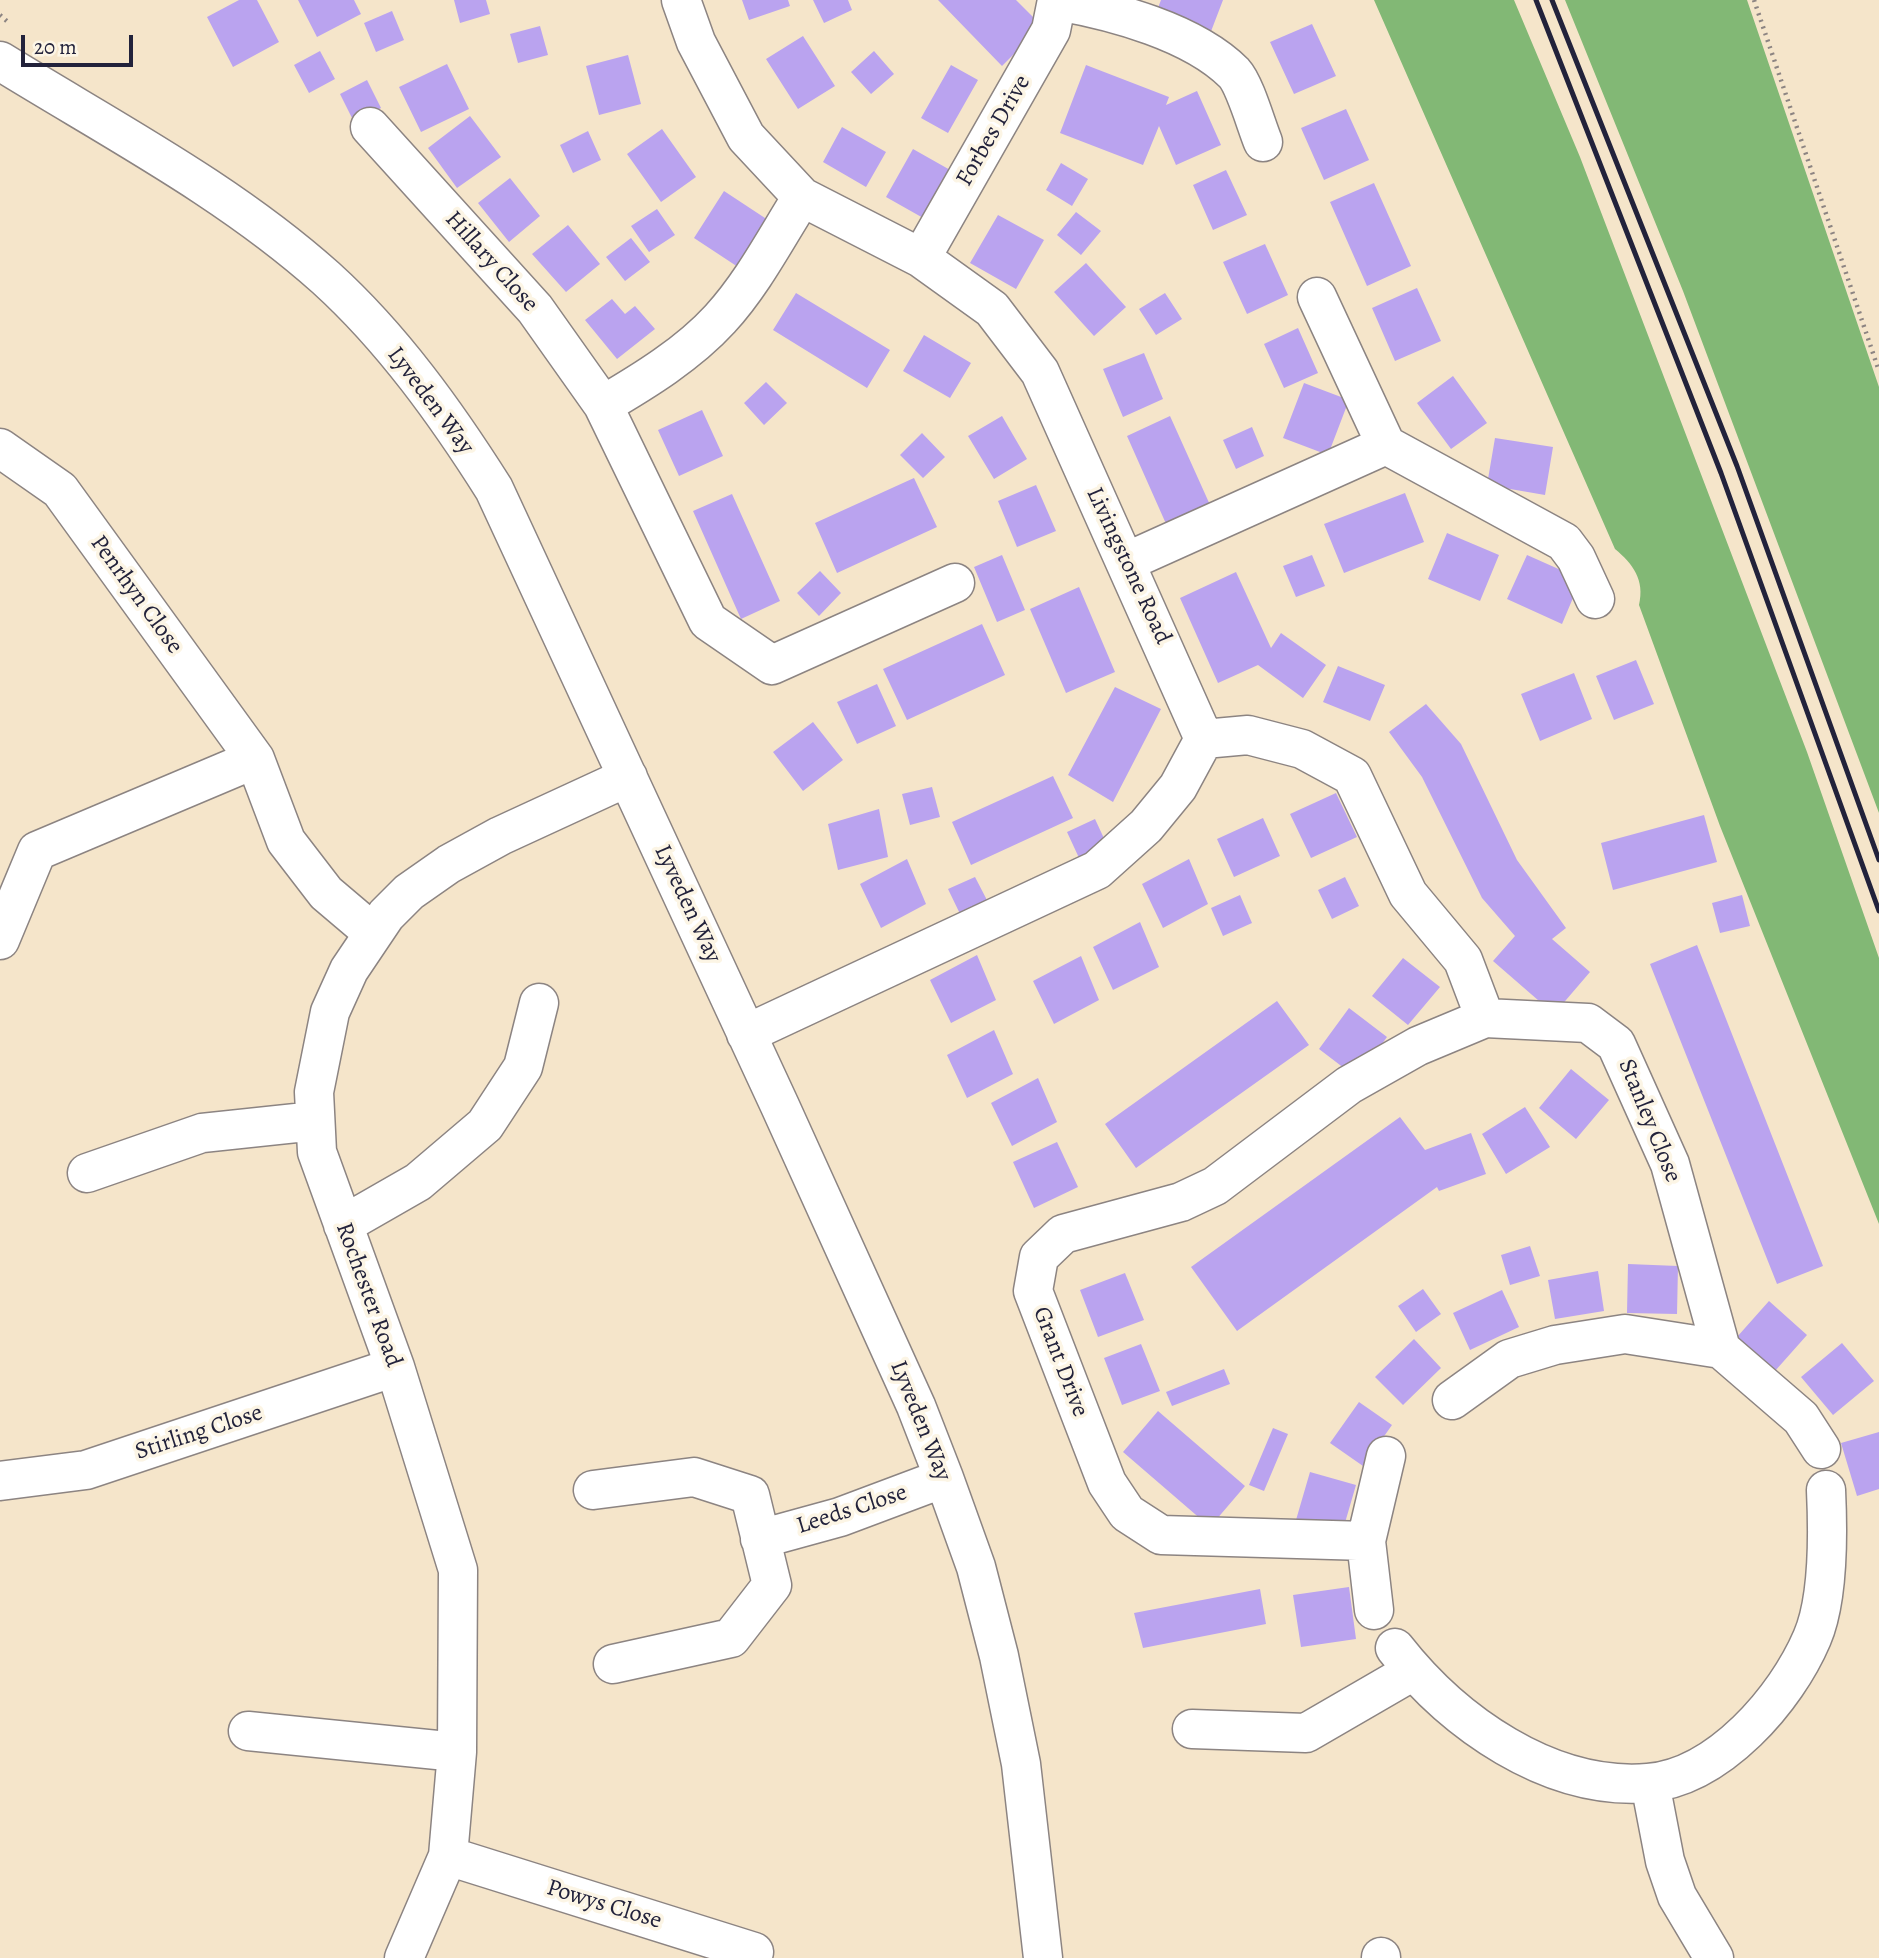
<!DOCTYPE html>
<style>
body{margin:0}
#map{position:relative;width:1879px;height:1958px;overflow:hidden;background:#f5e5ca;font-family:Alegreya,serif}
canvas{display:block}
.scale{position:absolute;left:21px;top:35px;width:112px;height:32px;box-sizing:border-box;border:4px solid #22223b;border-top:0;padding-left:9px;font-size:21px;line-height:24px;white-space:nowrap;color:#22223b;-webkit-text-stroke:5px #fcf5e5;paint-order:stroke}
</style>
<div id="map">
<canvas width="1879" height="1958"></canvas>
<div class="scale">20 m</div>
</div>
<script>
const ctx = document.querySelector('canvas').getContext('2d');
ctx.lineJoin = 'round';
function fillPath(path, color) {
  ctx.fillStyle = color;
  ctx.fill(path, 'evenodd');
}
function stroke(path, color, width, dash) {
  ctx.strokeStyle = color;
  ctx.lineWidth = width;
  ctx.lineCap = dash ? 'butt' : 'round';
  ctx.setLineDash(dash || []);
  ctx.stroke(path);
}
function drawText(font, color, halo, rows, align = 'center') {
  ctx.font = font + ' Alegreya,serif';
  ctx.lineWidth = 7;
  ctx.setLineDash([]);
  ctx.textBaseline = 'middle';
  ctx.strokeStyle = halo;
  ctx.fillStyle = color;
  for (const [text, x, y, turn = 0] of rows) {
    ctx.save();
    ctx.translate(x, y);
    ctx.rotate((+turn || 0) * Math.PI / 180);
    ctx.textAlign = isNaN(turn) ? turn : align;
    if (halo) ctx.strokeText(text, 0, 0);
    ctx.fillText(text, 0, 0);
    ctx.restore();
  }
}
fillPath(new Path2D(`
 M1374,0H1514L1580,157L1807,752L1879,958V1224L1720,826L1639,605C1645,580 1633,564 1615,549Z
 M1565,0H1747L1879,387V813L1683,291Z`), '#82b875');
fillPath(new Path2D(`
 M239,0H257L279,42L233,67L207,17Z
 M298,0H354L361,14L317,37Z
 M454,0H486L490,14L460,23Z
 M742,0H788L790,6L749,20Z
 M813,0H848L852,10L824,23Z
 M938,0H1016L1042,26L1002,66Z
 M1161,0H1223L1210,34L1156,13Z
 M392,11L404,40L376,52L364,23Z
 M1312,24L1336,76L1294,94L1270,42Z
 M540,26L548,55L518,63L510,34Z
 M803,36L835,86L798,109L766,59Z
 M320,51L335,79L309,93L294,65Z
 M874,51L894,74L871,94L851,72Z
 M628,55L641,104L599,115L586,66Z
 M447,64L469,109L421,132L399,87Z
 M951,65L978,80L948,133L921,118Z
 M1086,65L1169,97L1166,105L1197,91L1221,145L1176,165L1159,126L1143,165L1060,133Z
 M367,80L381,108L354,122L340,94Z
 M1346,109L1369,160L1324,180L1301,128Z
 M470,116L501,157L457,188L428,148Z
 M842,127L886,152L866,187L823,162Z
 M662,129L696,177L661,202L627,154Z
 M588,131L601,160L573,173L560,145Z
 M913,149L959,175L932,223L886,197Z
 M1061,163L1088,179L1072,206L1046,190Z
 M1226,170L1247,215L1213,230L1193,185Z
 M510,178L540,216L509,242L478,203Z
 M1374,183L1411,266L1367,286L1330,202Z
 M724,191L768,220L738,267L694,238Z
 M657,209L675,235L649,252L631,226Z
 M1076,212L1101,231L1081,255L1057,235Z
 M998,215L1044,240L1016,289L970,263Z
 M568,225L600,264L566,292L532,254Z
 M631,238L650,262L625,281L606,257Z
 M1265,244L1288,295L1247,314L1223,262Z
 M1086,263L1126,307L1094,336L1054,292Z
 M1417,288L1441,341L1395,361L1372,308Z
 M796,293L890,350L867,388L773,330Z
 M1165,293L1182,319L1156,335L1139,309Z
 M612,299L625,314L635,306L655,329L617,359L585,320Z
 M1298,328L1318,373L1284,388L1264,344Z
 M924,335L971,363L950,398L903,371Z
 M1144,353L1163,399L1123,417L1103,369Z
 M1453,376L1487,423L1451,449L1417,403Z
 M766,382L787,403L764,425L744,403Z
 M1304,383L1349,400L1328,455L1283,438Z
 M702,410L723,456L679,476L658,430Z
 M1002,416L1027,459L994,479L968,436Z
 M1170,416L1215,516L1171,535L1127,436Z
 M1252,427L1264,456L1236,469L1223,440Z
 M922,433L945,457L923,478L900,455Z
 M1495,438L1553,447L1545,495L1487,485Z
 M914,478L937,527L837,573L815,523Z
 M1036,485L1056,531L1017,547L998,501Z
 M1405,493L1424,542L1344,573L1324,524Z
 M732,494L780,601L741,619L693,511Z
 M1447,533L1499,555L1480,601L1428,579Z
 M1002,555L1025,610L997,622L974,567Z
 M1312,555L1325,586L1296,597L1283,566Z
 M1527,555L1581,579L1562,624L1507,599Z
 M820,571L841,593L819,616L797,593Z
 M1236,572L1271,648L1281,633L1326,665L1303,698L1258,665L1218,683L1180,598Z
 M1079,587L1115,672L1066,693L1030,609Z
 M982,624L1005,675L907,720L883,669Z
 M1636,660L1654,704L1614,720L1596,676Z
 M1338,666L1385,685L1370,721L1323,702Z
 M1574,673L1592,719L1540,741L1521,694Z
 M877,684L896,726L857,744L837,702Z
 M1115,687L1161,709L1113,802L1068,775Z
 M1426,704L1461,744L1517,860L1566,928L1552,939L1590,972L1554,1014L1493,961L1515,936L1482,898L1422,777L1389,732Z
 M813,722L843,760L803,791L773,752Z
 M1053,776L1073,818L971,865L952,822Z
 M932,787L940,817L910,825L902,794Z
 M1336,793L1357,837L1311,858L1290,814Z
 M879,809L888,857L838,870L828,824Z
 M1704,815L1717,862L1613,890L1601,843Z
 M1263,818L1280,856L1234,877L1217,839Z
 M1095,819L1108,847L1080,860L1067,832Z
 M907,859L926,904L881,928L860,884Z
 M1189,859L1208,904L1163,928L1142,884Z
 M975,877L989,904L962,918L948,889Z
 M1345,877L1359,906L1332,919L1318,890Z
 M1240,895L1252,923L1223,936L1211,908Z
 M1742,895L1750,926L1720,933L1712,903Z
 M1140,922L1159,967L1113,990L1093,947Z
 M1697,945L1823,1266L1777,1284L1650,964Z
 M977,955L996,1000L951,1023L930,980Z
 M1081,956L1099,1000L1054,1024L1033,981Z
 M1403,958L1440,987L1408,1025L1372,996Z
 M1277,1001L1309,1045L1136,1168L1105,1124Z
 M1349,1008L1387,1037L1357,1078L1319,1049Z
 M994,1030L1013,1074L967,1098L947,1055Z
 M1571,1069L1609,1100L1576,1139L1539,1108Z
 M1038,1078L1057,1122L1012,1146L991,1103Z
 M1525,1107L1550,1147L1506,1174L1482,1134Z
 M1400,1117L1425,1150L1471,1133L1486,1174L1439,1191L1437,1187L1237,1331L1191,1267Z
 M1057,1142L1078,1187L1034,1208L1013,1162Z
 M1530,1246L1540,1276L1510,1285L1501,1255Z
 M1628,1264L1678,1266L1677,1314L1627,1313Z
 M1598,1271L1604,1311L1555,1319L1548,1280Z
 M1125,1273L1144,1320L1098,1337L1080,1290Z
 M1423,1289L1441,1314L1416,1332L1398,1306Z
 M1502,1290L1519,1327L1470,1350L1453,1313Z
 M1769,1301L1807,1335L1775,1371L1737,1337Z
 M1414,1339L1441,1368L1403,1405L1375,1377Z
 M1842,1343L1874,1381L1833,1415L1801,1377Z
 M1141,1344L1160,1391L1122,1405L1104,1358Z
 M1224,1369L1230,1384L1172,1406L1166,1392Z
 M1359,1402L1392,1425L1363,1466L1330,1443Z
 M1158,1411L1245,1486L1210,1527L1123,1452Z
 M1273,1428L1288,1434L1264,1491L1249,1485Z
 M1879,1432V1489L1857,1496L1841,1443Z
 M1310,1472L1356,1485L1342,1533L1296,1520Z
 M1349,1587L1356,1639L1301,1647L1293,1595Z
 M1260,1589L1266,1624L1143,1648L1134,1613Z`), '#baa3ef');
const minor = new Path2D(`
 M681,0L696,42L746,137L802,197L921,258L992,309L1040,372L1204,739L1178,787L1146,826L1097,870L746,1034
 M1058,1C1114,11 1193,32 1234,73C1245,85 1256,125 1263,142
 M0,61C110,129 229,191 326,278C392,338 446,413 494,489L780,1106L916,1406L944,1478L976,1567L999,1656L1021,1764L1043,1958
 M370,127L535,309L603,405L708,621L772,665L955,583
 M921,258L1051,30L1057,0
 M1317,297L1386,445L1564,542L1576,558L1595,599
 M603,405C644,381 688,354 720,319C753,283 776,238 802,197
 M0,448L60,490L255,759L286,841L326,893L372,932
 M1126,562L1386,445
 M1204,739L1248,735L1302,749L1352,776L1408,894L1463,960L1485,1018
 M0,940L37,851L255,759
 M87,1173L202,1133L315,1121
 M343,1225L418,1182L485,1125L523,1067L539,1003
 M1452,1400L1509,1359L1555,1345L1625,1334L1721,1349L1801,1418L1821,1449
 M0,1481L86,1470L395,1367
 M593,1490L694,1477L750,1495L772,1585L731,1638L613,1664
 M760,1539L840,1517L944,1478
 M1366,1541L1161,1535L1127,1513L1107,1483L1033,1291L1039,1257L1063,1234L1181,1202L1215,1186L1349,1085L1418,1046L1485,1018L1588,1023L1616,1044L1670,1164L1721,1349
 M1374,1610L1366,1541L1386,1456
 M1395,1648C1453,1722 1549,1791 1648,1783C1719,1777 1786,1699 1812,1638C1829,1599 1828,1532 1826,1490
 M1192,1729L1306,1733L1413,1671
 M248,1731L457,1752
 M1650,1783L1665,1861L1677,1896L1714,1958
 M448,1856L754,1952L752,1958
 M1381,1957V1958
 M404,1958L448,1856L457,1752L458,1570L395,1367L317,1152L314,1092L330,1012L349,970L386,915L409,892L449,864L500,836L628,777`);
stroke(minor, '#8c8482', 41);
stroke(new Path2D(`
 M1754,0L1879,371
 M0,15L10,24`), '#8c8482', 4.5, [2, 5]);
stroke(minor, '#fff', 38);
stroke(new Path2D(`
 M1536,0L1721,473L1879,911
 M1552,0L1737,466L1879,860`), '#22223b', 5);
drawText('24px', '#22223b', '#fcf5e5', [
 ["Forbes Drive",994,131,-60],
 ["Hillary Close",491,262,48],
 ["Lyveden Way",430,401,53],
 ["Livingstone Road",1128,566,65],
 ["Penrhyn Close",136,595,54],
 ["Lyveden Way",687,904,65],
 ["Stanley Close",1649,1121,68],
 ["Rochester Road",368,1295,70],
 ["Grant Drive",1060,1362,69],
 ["Lyveden Way",920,1421,68],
 ["Stirling Close",199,1433,-18],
 ["Leeds Close",852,1510,-18],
 ["Powys Close",604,1905,17]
]);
</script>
